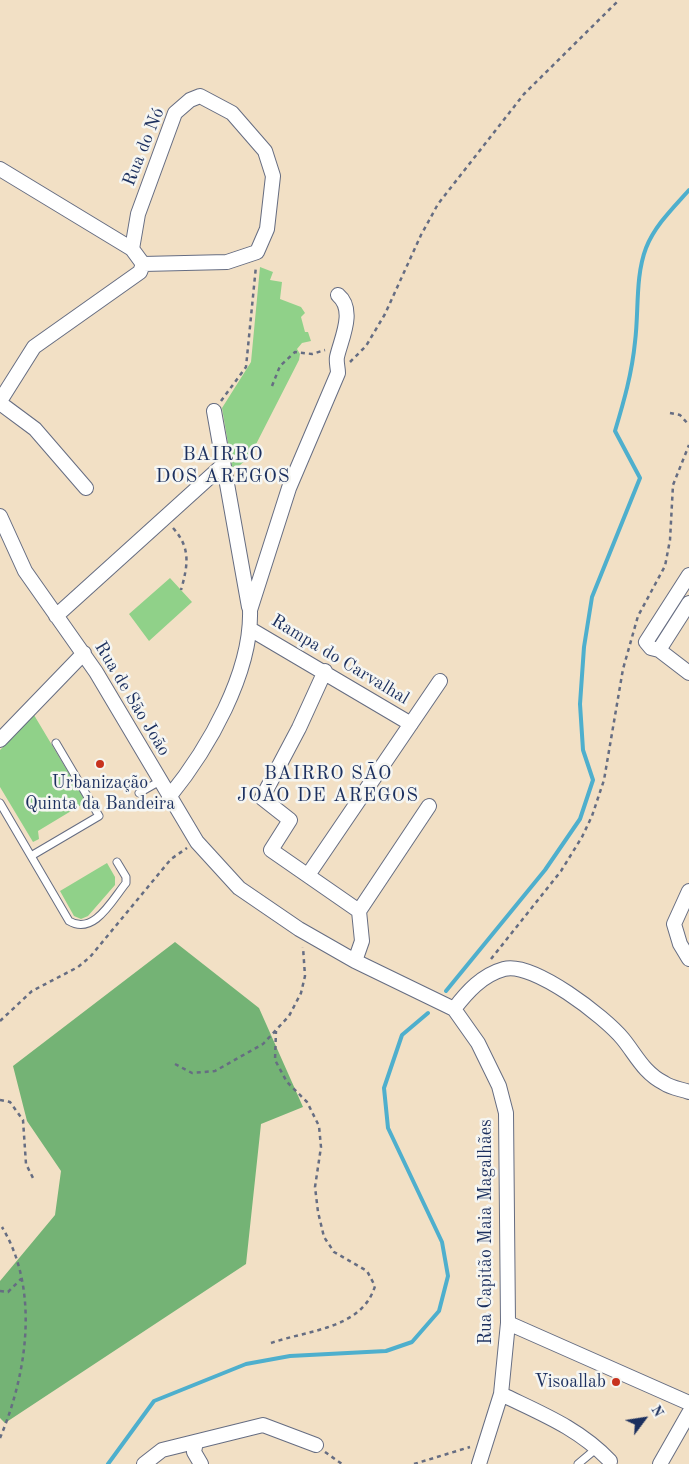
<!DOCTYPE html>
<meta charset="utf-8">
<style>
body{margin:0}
#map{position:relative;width:689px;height:1464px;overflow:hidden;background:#f2e0c5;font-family:"Old Standard TT",serif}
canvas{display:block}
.north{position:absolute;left:619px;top:1394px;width:50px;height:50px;-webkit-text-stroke:4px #f6f6f2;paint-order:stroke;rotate:59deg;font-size:14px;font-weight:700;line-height:20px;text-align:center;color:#1b2f5e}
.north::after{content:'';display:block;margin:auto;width:18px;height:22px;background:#1b2f5e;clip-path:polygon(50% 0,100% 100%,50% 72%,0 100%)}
</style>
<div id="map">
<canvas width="689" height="1464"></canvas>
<div class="north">N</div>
</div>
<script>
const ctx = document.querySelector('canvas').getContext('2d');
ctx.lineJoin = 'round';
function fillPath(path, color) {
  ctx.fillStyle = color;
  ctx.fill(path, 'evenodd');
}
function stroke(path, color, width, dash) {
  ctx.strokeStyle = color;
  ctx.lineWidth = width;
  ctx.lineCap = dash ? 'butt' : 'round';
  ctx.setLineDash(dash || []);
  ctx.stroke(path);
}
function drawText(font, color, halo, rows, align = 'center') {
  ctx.font = font + ' "Old Standard TT",serif';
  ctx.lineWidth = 5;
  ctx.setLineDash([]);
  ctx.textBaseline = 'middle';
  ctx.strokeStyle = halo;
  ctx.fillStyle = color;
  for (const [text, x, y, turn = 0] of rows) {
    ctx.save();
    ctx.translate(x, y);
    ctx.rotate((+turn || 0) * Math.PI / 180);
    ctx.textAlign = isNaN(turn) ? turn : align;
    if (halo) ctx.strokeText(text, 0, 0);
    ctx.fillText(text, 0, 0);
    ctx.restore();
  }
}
fillPath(new Path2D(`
 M260,267L273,272L270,280L282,282L280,299L301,307L305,313L301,317L305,332H308L311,341L302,343L297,349L300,354L299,360L250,456L238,467H232L222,408L251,362Z
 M170,578L192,602L149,641L129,614Z
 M34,715L86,802L38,831L39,839L33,842L0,787V750Z
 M107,863L115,877V885L88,916L81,919L74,916L60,891Z`), '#90d189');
fillPath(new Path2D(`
 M175,942L259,1008L303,1107L261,1124L246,1264L5,1423L0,1418V1281L55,1215L61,1171L27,1121L13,1066Z`), '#74b375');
stroke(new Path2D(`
 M446,991L545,870L580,819L593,780L583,750L580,704L584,647L592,597L640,478L615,431C624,401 632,373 635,342C639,311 635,277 646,248C655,225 674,207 689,190
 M108,1464L154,1401L246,1364L290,1356L386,1351L412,1342L439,1311L448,1276L442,1242L388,1128L384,1088L402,1035L428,1013`), '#4eafcd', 4);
const service = new Path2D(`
 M139,793L160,781
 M0,803L69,921C94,936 112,900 126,883V877L117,862
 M31,856L99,816L56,743
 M578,1464L597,1448`);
const minor = new Path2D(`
 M200,96L232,113L265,151L273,176L267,229L257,252L227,262L143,264L132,249L138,214L175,113L190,100Z
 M0,169L132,249
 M0,401L34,347L140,272L143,264
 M0,403L35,429L86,488
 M214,411L249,607
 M0,516L25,571L96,672L197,842L239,888L299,929L355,961L454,1009L478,1043L499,1086L506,1113L508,1323L501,1394L479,1464
 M689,575L646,642L651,648L659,650L689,603
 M56,616L223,465
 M250,629L411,724
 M659,650L689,673
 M325,671L299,728L262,798L290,820L271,850L359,911L362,941L355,961
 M0,740L84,653
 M169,797C208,749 252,673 250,610L289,488L338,373C338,368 336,362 337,357C341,339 356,310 338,295
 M308,875L440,681
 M689,891L674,924L680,944L689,959
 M359,911L429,806
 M454,1009C467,992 482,975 504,969C533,961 605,1017 623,1039C636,1055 644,1073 664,1083C671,1088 681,1089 689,1092
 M508,1323L689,1403
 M501,1394C540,1413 579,1428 610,1461
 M196,1442L194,1452L201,1464
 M144,1464L162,1450L263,1425L316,1445
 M660,1464L689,1413`);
stroke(service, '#666d82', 9);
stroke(minor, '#666d82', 16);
stroke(new Path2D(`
 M350,362L366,346L385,314L421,235L438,204L524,94L619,0
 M272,386L280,366L295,352L312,354L325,350
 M221,401L246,367L256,266
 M670,413L680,415L689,425
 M173,528C191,548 188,565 181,590
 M491,959L561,871L582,837L592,816L604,780L623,669L638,616L665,566L670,540L673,485L689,445
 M0,1021L32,991L78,967L90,957L171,859L187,848
 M175,1064L192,1073L215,1071L263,1044L289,1016L301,993L305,976L303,947
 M0,1100L10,1102L23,1120L26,1164L33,1178
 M0,1291L8,1292L21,1279
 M271,1343C308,1330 362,1329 375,1286L367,1271L334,1252L324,1237L318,1212L315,1187L321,1147L319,1126L307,1102L287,1082L275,1060L276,1031
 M0,1438C27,1374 40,1290 2,1227
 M325,1452L342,1464
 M414,1464L470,1447`), '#666d82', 2.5, [4, 4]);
stroke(service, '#fff', 7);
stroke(minor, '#fff', 14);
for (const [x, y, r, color] of [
 [100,764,5,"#c8321e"],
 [616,1382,5,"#c8321e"]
]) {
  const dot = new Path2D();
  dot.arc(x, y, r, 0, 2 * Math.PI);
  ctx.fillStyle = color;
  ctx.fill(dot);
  stroke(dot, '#f6f6f2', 2);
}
drawText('18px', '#1b2f5e', '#f6f6f2', [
 ["Rua do Nó",144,147,-68],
 ["Rampa do Carvalhal",340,660,31],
 ["Rua de São João",132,699,59],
 ["Rua Capitão Maia Magalhães",486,1232,-90]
]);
drawText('18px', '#1b2f5e', '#f6f6f2', [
 ["Urbanização",100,783],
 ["Quinta da Bandeira",100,804],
 ["Visoallab",606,1382,"right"]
]);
ctx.letterSpacing = '1px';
drawText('19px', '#1b2f5e', '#f6f6f2', [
 ["BAIRRO",223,455],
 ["DOS AREGOS",223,477],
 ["BAIRRO SÃO",328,774],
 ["JOÃO DE AREGOS",328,796]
]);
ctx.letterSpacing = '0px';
</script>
